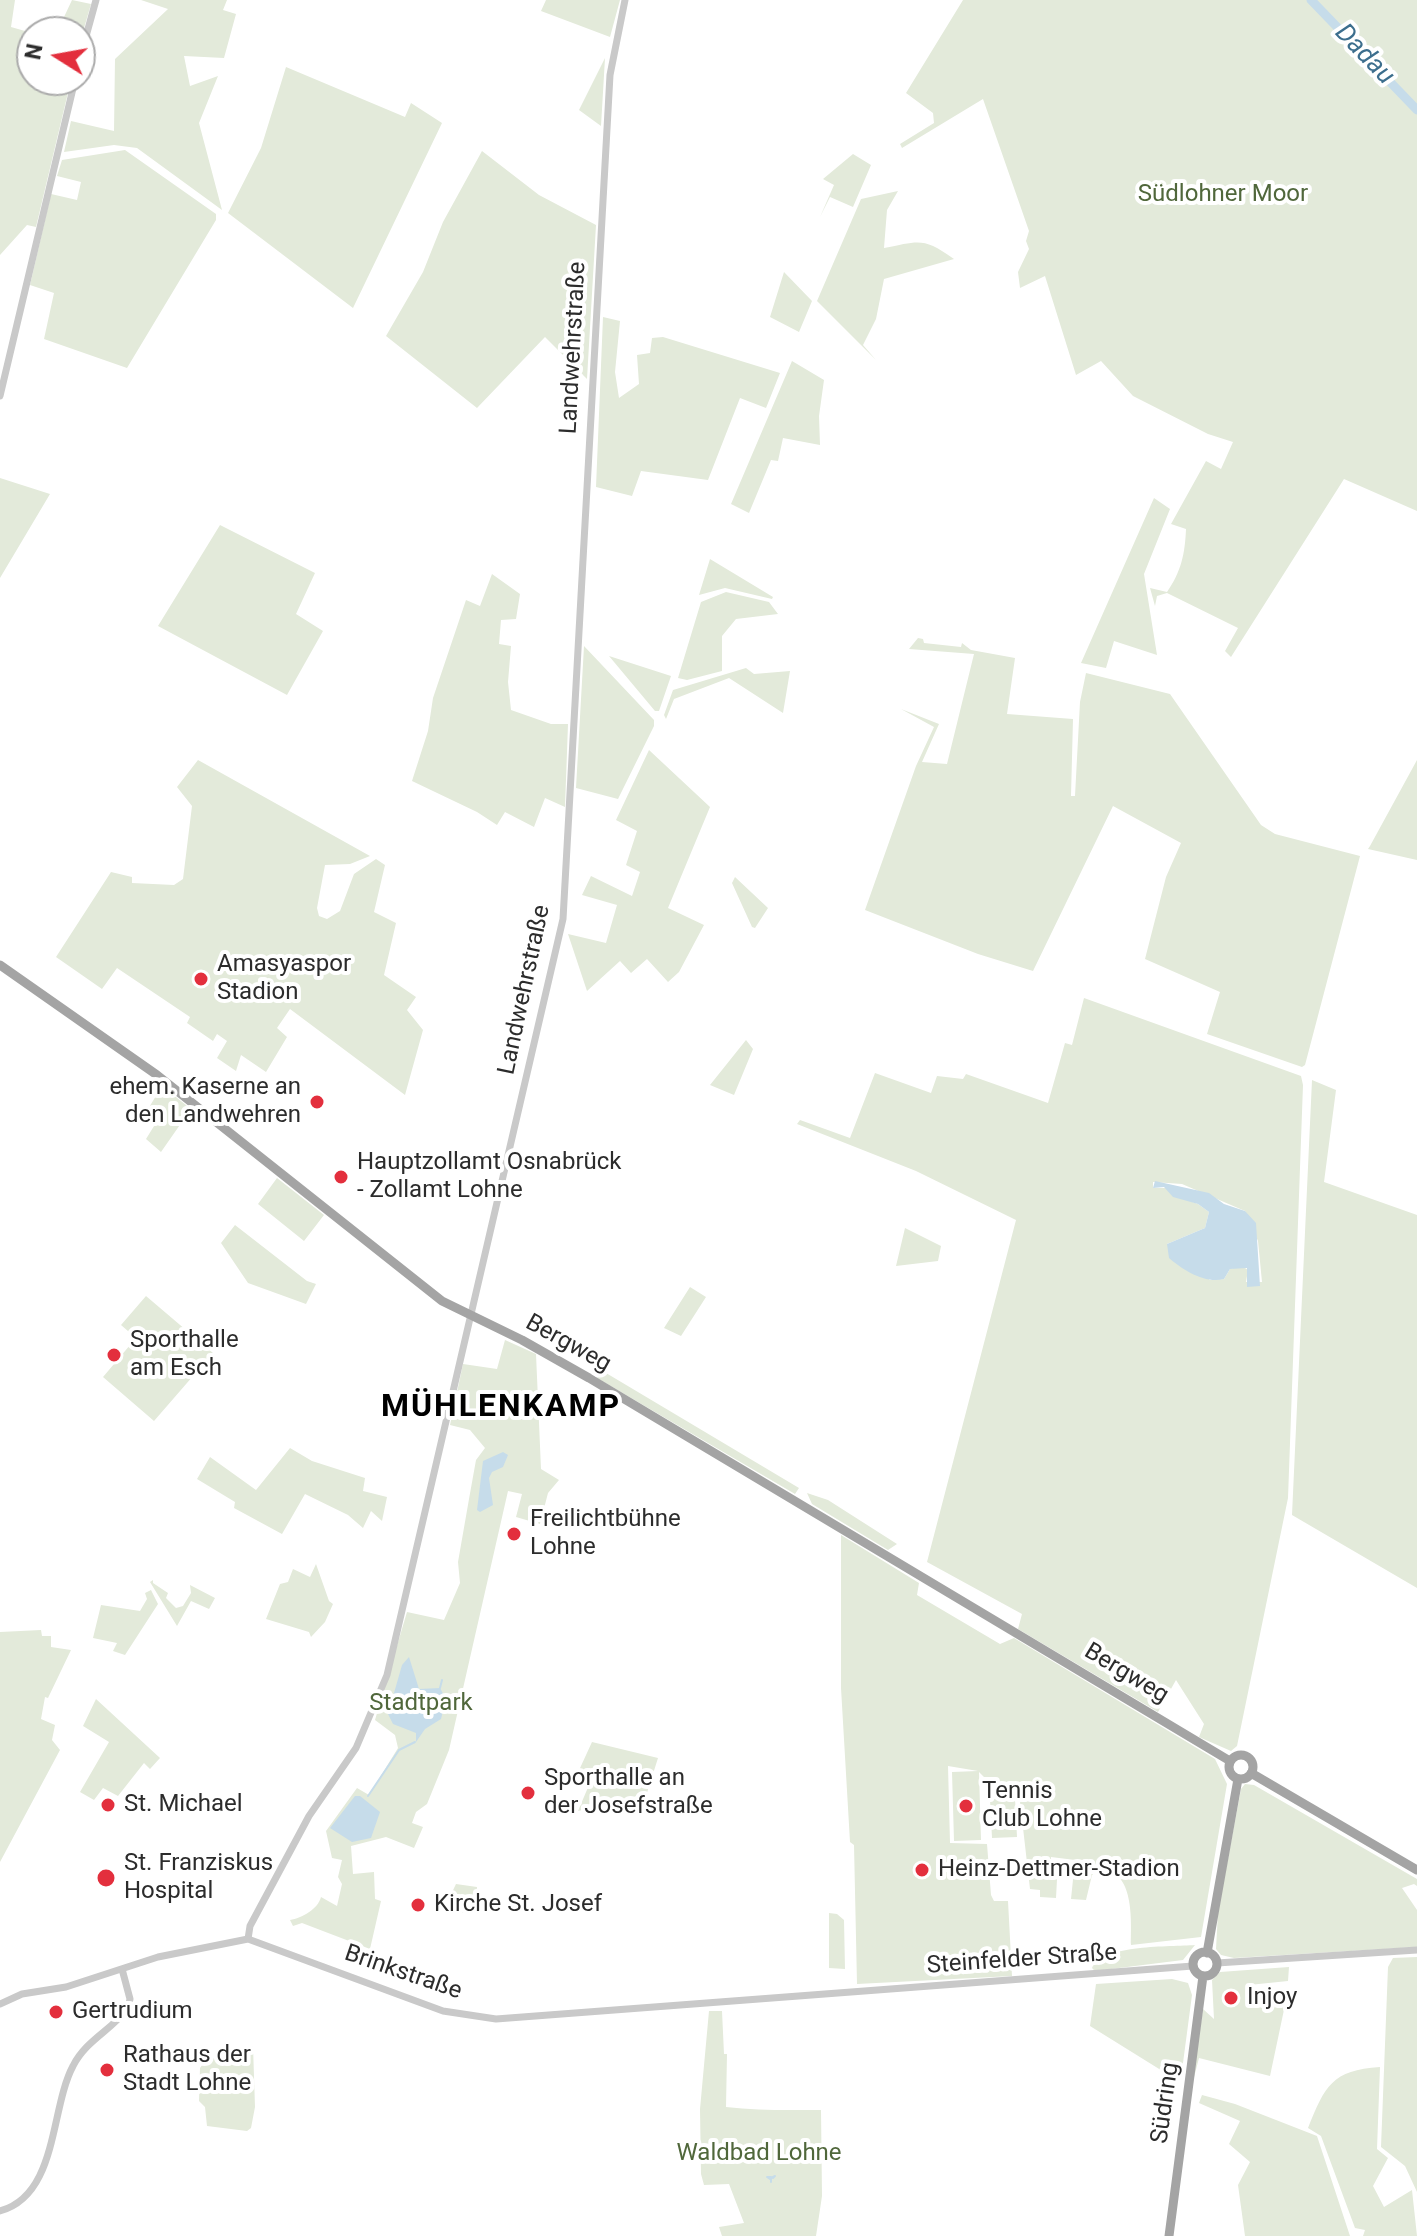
<!DOCTYPE html>
<meta charset="utf-8">
<style>
body{margin:0}
#map{position:relative;width:1417px;height:2236px;overflow:hidden;background:#fff;font-family:Roboto,sans-serif}
canvas{display:block}
.north{position:absolute;left:16px;top:16px;width:80px;height:80px;box-sizing:border-box;background:#fff;border:2px solid #ababab;border-radius:50%;rotate:281deg;font-size:22px;font-weight:700;line-height:32px;text-align:center;color:#2c2c2c}
.north::after{content:'';display:block;margin:auto;width:28px;height:36px;background:#e32f3d;clip-path:polygon(50% 0,100% 100%,50% 72%,0 100%)}
</style>
<div id="map">
<canvas width="1417" height="2236"></canvas>
<div class="north">N</div>
</div>
<script>
const ctx = document.querySelector('canvas').getContext('2d');
ctx.lineJoin = 'round';
function fillPath(path, color) {
  ctx.fillStyle = color;
  ctx.fill(path, 'evenodd');
}
function stroke(path, color, width, dash) {
  ctx.strokeStyle = color;
  ctx.lineWidth = width;
  ctx.lineCap = dash ? 'butt' : 'round';
  ctx.setLineDash(dash || []);
  ctx.stroke(path);
}
function drawText(font, color, halo, rows, align = 'center') {
  ctx.font = font + ' Roboto,sans-serif';
  ctx.lineWidth = 8;
  ctx.setLineDash([]);
  ctx.textBaseline = 'middle';
  ctx.strokeStyle = halo;
  ctx.fillStyle = color;
  for (const [text, x, y, turn = 0] of rows) {
    ctx.save();
    ctx.translate(x, y);
    ctx.rotate((+turn || 0) * Math.PI / 180);
    ctx.textAlign = isNaN(turn) ? turn : align;
    if (halo) ctx.strokeText(text, 0, 0);
    ctx.fillText(text, 0, 0);
    ctx.restore();
  }
}
fillPath(new Path2D(`
 M0,0H15L11,27L32,33V80H71L36,227L27,225L0,255V305Z
 M72,0L91,4L80,42V32H57Z
 M141,0H227L223,10L236,14L224,58L184,56L190,86L218,76L199,123L222,210L137,148L114,145L64,152L71,121L114,131L115,59L168,9Z
 M546,0H620L610,37L541,11Z
 M963,0H1417V511L1344,479L1231,657L1225,651L1238,628L1167,593L1157,596L1155,606L1150,588L1167,592C1181,572 1185,554 1186,529L1171,524L1206,461L1221,469L1233,442L1208,434L1133,396L1101,361L1076,375L1045,276L1020,288L1018,272L1029,249L1026,241L1029,231L983,99L902,148L900,144L934,123L933,113L906,93Z
 M605,58L601,126L579,110Z
 M286,67L405,117L411,103L442,123L353,308L228,213L261,148Z
 M125,150L216,214V220L127,368L44,339L54,293L30,285L51,194L77,200L81,182L57,176L62,160Z
 M482,151L539,195L596,225L587,379L545,337L477,408L386,336L423,272L443,222Z
 M853,154L871,165L853,207L830,197L820,217L834,185L823,179Z
 M898,191L887,210L884,248C920,241 923,237 954,259L884,279L876,319L863,345L876,360L817,301L861,199Z
 M784,272L812,301L799,332L770,317Z
 M603,317L620,321L615,372L619,398L639,384L637,355L650,353L652,338L663,337L780,373L766,408L740,398L708,480L641,471L632,496L596,487Z
 M792,361L824,380L819,416L820,445L783,438L778,461L771,460L749,513L731,504Z
 M0,478L50,494L0,578Z
 M1154,498L1170,509L1144,574L1157,655L1114,641L1106,668L1081,663Z
 M220,525L315,573L296,614L323,631L287,695L158,626Z
 M710,559L773,597L772,599L725,588L699,595Z
 M492,574L520,594L516,619L501,620L499,644L511,646L508,682L511,710L551,724H568L565,807L545,798L534,827L505,812L497,825L477,812L412,781L428,731L433,698L466,600L480,606Z
 M726,592L769,602L778,614L736,619L722,636V671L687,680L678,678L701,602Z
 M918,638L923,639L924,643L961,647L962,643L971,650L1015,658L1007,714L1073,719L1071,796H1075L1080,702L1086,673L1170,694L1261,825L1275,834L1360,856L1305,1065L1302,1067L1207,1034L1220,992L1145,959L1166,877L1181,843L1113,806L1033,971L978,954L865,910L916,766L934,727L901,709L939,724L922,762L947,764L974,654L909,649Z
 M584,646L654,720V726L618,799L576,788Z
 M609,656L671,676L659,711H655Z
 M746,668L754,674L790,671L783,713L729,678L674,699L666,719L664,715L673,690Z
 M649,750L710,807L668,908L704,925L679,972L668,982L647,959L631,973L620,961L587,991L568,934L606,943L617,905L582,895L591,876L632,896L640,872L626,865L637,831L616,820Z
 M198,760L370,856L350,864L325,865L317,908L319,916L327,919L340,911L354,874L376,859L385,865L374,912L396,923L384,975L416,997L407,1010L423,1030L405,1095L290,1009L277,1028L287,1037L266,1072L241,1055L236,1071L217,1058L227,1041L217,1034L213,1041L187,1023L190,1017L117,968L102,989L56,957L111,872L132,877V883L174,885L183,879L192,806L177,787Z
 M1417,760V860L1368,849L1370,846Z
 M735,877L768,908L755,928L752,927L732,883Z
 M1084,998L1301,1076L1303,1085L1288,1498L1237,1746L1231,1751L1199,1737L1204,1724L1176,1680L1158,1712L1018,1629L1022,1614L927,1562L1016,1220L916,1171L797,1124L800,1120L850,1138L875,1073L931,1093L937,1076L963,1079L966,1074L1048,1103L1065,1043L1072,1045ZM1153,1182L1182,1184L1245,1211L1258,1241L1262,1282H1246L1248,1270L1242,1266L1230,1269L1224,1279L1210,1280L1167,1244L1205,1228L1209,1212L1198,1204L1171,1194L1168,1188H1153Z
 M746,1040L753,1049L734,1095L710,1085Z
 M1312,1080L1336,1090L1324,1182L1417,1215V1588L1292,1515Z
 M162,1086L191,1109L161,1152L146,1139L159,1118L148,1109Z
 M277,1178L324,1215L304,1241L258,1204Z
 M235,1225L307,1281L316,1284L306,1304L248,1283L221,1243Z
 M905,1228L941,1246L938,1261L896,1266Z
 M690,1287L706,1297L681,1336L664,1328Z
 M146,1296L213,1353L154,1421L103,1377L136,1338L121,1325Z
 M505,1340L536,1354L541,1469L559,1480L548,1493L540,1524L516,1517L522,1494L508,1491L449,1750L427,1804L416,1812L412,1823L423,1827L414,1848L386,1837L351,1846L353,1874L374,1872L375,1899L381,1901L370,1949L302,1923L293,1926L290,1920C302,1918 318,1909 321,1897L337,1906L342,1884L338,1877L342,1860L332,1858L326,1831L357,1788L369,1795L398,1748L395,1735L375,1720L407,1612L444,1620L460,1583L458,1562L469,1499L476,1460L485,1448L470,1430L450,1425L463,1364L497,1369Z
 M601,1370L799,1488L795,1494L597,1378Z
 M290,1448L312,1461L365,1478L363,1491L387,1497L382,1521L371,1511L363,1528L348,1515L305,1494L282,1534L234,1508L235,1502L197,1479L210,1457L256,1490Z
 M807,1493L828,1500L897,1544L888,1550L812,1504Z
 M841,1535L919,1583L917,1595L1000,1644L1014,1638L1215,1759L1227,1784L1201,1937L1131,1945C1131,1920 1135,1871 1100,1868L1092,1875L1086,1900L1071,1899L1075,1860L1051,1857V1860L1058,1861L1056,1898L1040,1897V1890L1030,1889L1018,1784L990,1783L979,1772L981,1840L954,1841L952,1772L978,1771L948,1766L950,1843L987,1844L991,1895L994,1901H1008L1012,1976L857,1984L854,1845L850,1842L841,1688Z
 M316,1564L329,1601L333,1604L325,1622L311,1637L309,1632L266,1619L280,1584L288,1582L293,1569L310,1577Z
 M153,1580V1583L168,1593L166,1598L176,1608L183,1606L191,1593L190,1585L215,1598L209,1609L191,1601L177,1626L150,1582Z
 M151,1590L158,1604L125,1655L113,1651L117,1643L93,1638L101,1605L140,1611L147,1599L145,1593Z
 M41,1630L42,1636H51V1647L71,1650L48,1698L45,1697L41,1719L55,1725L52,1740L60,1750L0,1862V1632Z
 M96,1699L160,1758L150,1769L144,1763L118,1796L103,1788L94,1800L80,1792L109,1742L83,1726Z
 M592,1742L658,1758L646,1796L578,1811L589,1785L575,1779Z
 M1245,1784L1254,1785L1417,1879V1886L1414,1884L1402,1888L1417,1910V1947L1234,1958L1221,1955L1216,1949L1218,1912L1241,1789Z
 M1015,1798L1017,1837L992,1838L990,1799Z
 M456,1884L477,1887L475,1914L443,1911Z
 M829,1913L837,1914L844,1920L845,1969L829,1968Z
 M1195,1945L1183,1960L1095,1971L1092,1968C1103,1944 1170,1947 1195,1945Z
 M1417,1957V2192L1405,2166L1381,2147L1388,1967L1393,1958Z
 M1289,1967L1288,1981L1249,1985L1251,2007L1285,2005L1270,2076L1199,2058L1192,2085L1203,2009L1214,2019L1212,1980L1220,1972Z
 M1172,1979L1188,1983L1192,1995L1181,2078L1172,2077L1090,2026L1096,1984Z
 M709,2011H722L724,2054H727L726,2107C758,2111 792,2110 821,2110L822,2196L816,2236H722L719,2227L744,2223L729,2184L704,2185L701,2174L700,2109Z
 M253,2046L255,2107L251,2128L247,2131L207,2126L205,2107L199,2101L200,2068L205,2061Z
 M1380,2067L1377,2149L1388,2158L1373,2186L1384,2207L1412,2190L1417,2236H1363L1365,2230L1355,2228L1321,2136L1308,2128C1325,2086 1332,2070 1380,2067Z
 M1202,2095L1235,2104L1317,2136L1350,2236H1245L1238,2185L1250,2162L1229,2144L1240,2121L1199,2103Z`), '#e3eada');
fillPath(new Path2D(`
 M1155,1181L1209,1193L1224,1204L1245,1211L1256,1223L1260,1286L1247,1287V1268L1230,1269L1224,1279C1205,1284 1183,1270 1169,1258L1167,1244L1205,1228L1209,1212L1198,1204L1173,1197L1164,1187L1153,1188Z
 M503,1452L508,1455L503,1467L492,1472L489,1478L493,1505L480,1512L477,1510L483,1461Z
 M409,1657L419,1689L440,1688L446,1699L441,1719L425,1729L416,1742V1733L393,1724L388,1714L402,1665Z
 M355,1796H360L380,1812L371,1838L352,1842L330,1828Z`), '#c6dcea');
stroke(new Path2D(`
 M440,1688L442,1680
 M368,1796L399,1750L415,1742
 M771,2178L775,2176L773,2178
 M770,2179L767,2177H771V2182`), '#c6dcea', 2);
stroke(new Path2D(`
 M1311,0L1417,110`), '#c6dcea', 9);
stroke(new Path2D(`
 M80,58L96,0
 M0,396L75,80
 M248,1939L250,1926L309,1816L356,1748L387,1675L563,919L610,75L625,0
 M1217,1963L1417,1950
 M0,2004L22,1994L66,1987L158,1957L248,1939L443,2011L496,2019L1193,1966
 M0,2211C58,2195 50,2109 73,2066C86,2040 112,2030 128,2008L130,1999L122,1969`), '#c9c9c9', 7);
stroke(new Path2D(`
 M0,965L157,1075L442,1301L522,1340L589,1378L1230,1761
 M1229 1767a12 12 0 1 1 24 0a12 12 0 1 1-24 0Z
 M1251,1773L1417,1870
 M1193 1964a12 12 0 1 1 24 0a12 12 0 1 1-24 0Z
 M1207,1953L1238,1779
 M1169,2236L1203,1976`), '#a4a4a4', 9);
for (const [x, y, r, color] of [
 [201,979,8,"#e32f3d"],
 [317,1102,8,"#e32f3d"],
 [341,1177,8,"#e32f3d"],
 [114,1355,8,"#e32f3d"],
 [514,1534,8,"#e32f3d"],
 [528,1793,8,"#e32f3d"],
 [108,1805,8,"#e32f3d"],
 [966,1806,8,"#e32f3d"],
 [922,1870,8,"#e32f3d"],
 [106,1878,10,"#e32f3d"],
 [418,1905,8,"#e32f3d"],
 [1231,1998,8,"#e32f3d"],
 [56,2012,8,"#e32f3d"],
 [107,2070,8,"#e32f3d"]
]) {
  const dot = new Path2D();
  dot.arc(x, y, r, 0, 2 * Math.PI);
  ctx.fillStyle = color;
  ctx.fill(dot);
  stroke(dot, '#fff', 3);
}
drawText('24px', '#50673b', '#fff', [
 ["Südlohner Moor",1223,195],
 ["Stadtpark",421,1704],
 ["Waldbad Lohne",759,2154]
]);
drawText('24px', '#2c2c2c', '#fff', [
 ["Landwehrstraße",574,348,-87],
 ["Landwehrstraße",525,990,-78],
 ["Bergweg",568,1344,29],
 ["Bergweg",1126,1674,31],
 ["Steinfelder Straße",1022,1960,-4],
 ["Brinkstraße",403,1973,19],
 ["Südring",1166,2103,-82]
]);
drawText('24px', '#2c2c2c', '#fff', [
 ["Amasyaspor",217,965],
 ["Stadion",217,993],
 ["ehem. Kaserne an",301,1088,"right"],
 ["den Landwehren",301,1116,"right"],
 ["Hauptzollamt Osnabrück",357,1163],
 ["- Zollamt Lohne",357,1191],
 ["Sporthalle",130,1341],
 ["am Esch",130,1369],
 ["Freilichtbühne",530,1520],
 ["Lohne",530,1548],
 ["Sporthalle an",544,1779],
 ["der Josefstraße",544,1807],
 ["Tennis",982,1792],
 ["Club Lohne",982,1820],
 ["St. Michael",124,1805],
 ["St. Franziskus",124,1864],
 ["Hospital",124,1892],
 ["Heinz-Dettmer-Stadion",938,1870],
 ["Kirche St. Josef",434,1905],
 ["Injoy",1247,1998],
 ["Gertrudium",72,2012],
 ["Rathaus der",123,2056],
 ["Stadt Lohne",123,2084]
], 'left');
drawText('italic 26px', '#3c6e8d', '#fff', [
 ["Dadau",1364,55,46]
]);
ctx.letterSpacing = '2px';
drawText('bold 32px', '#000', '#fff', [
 ["MÜHLENKAMP",501,1408]
]);
ctx.letterSpacing = '0px';
</script>
